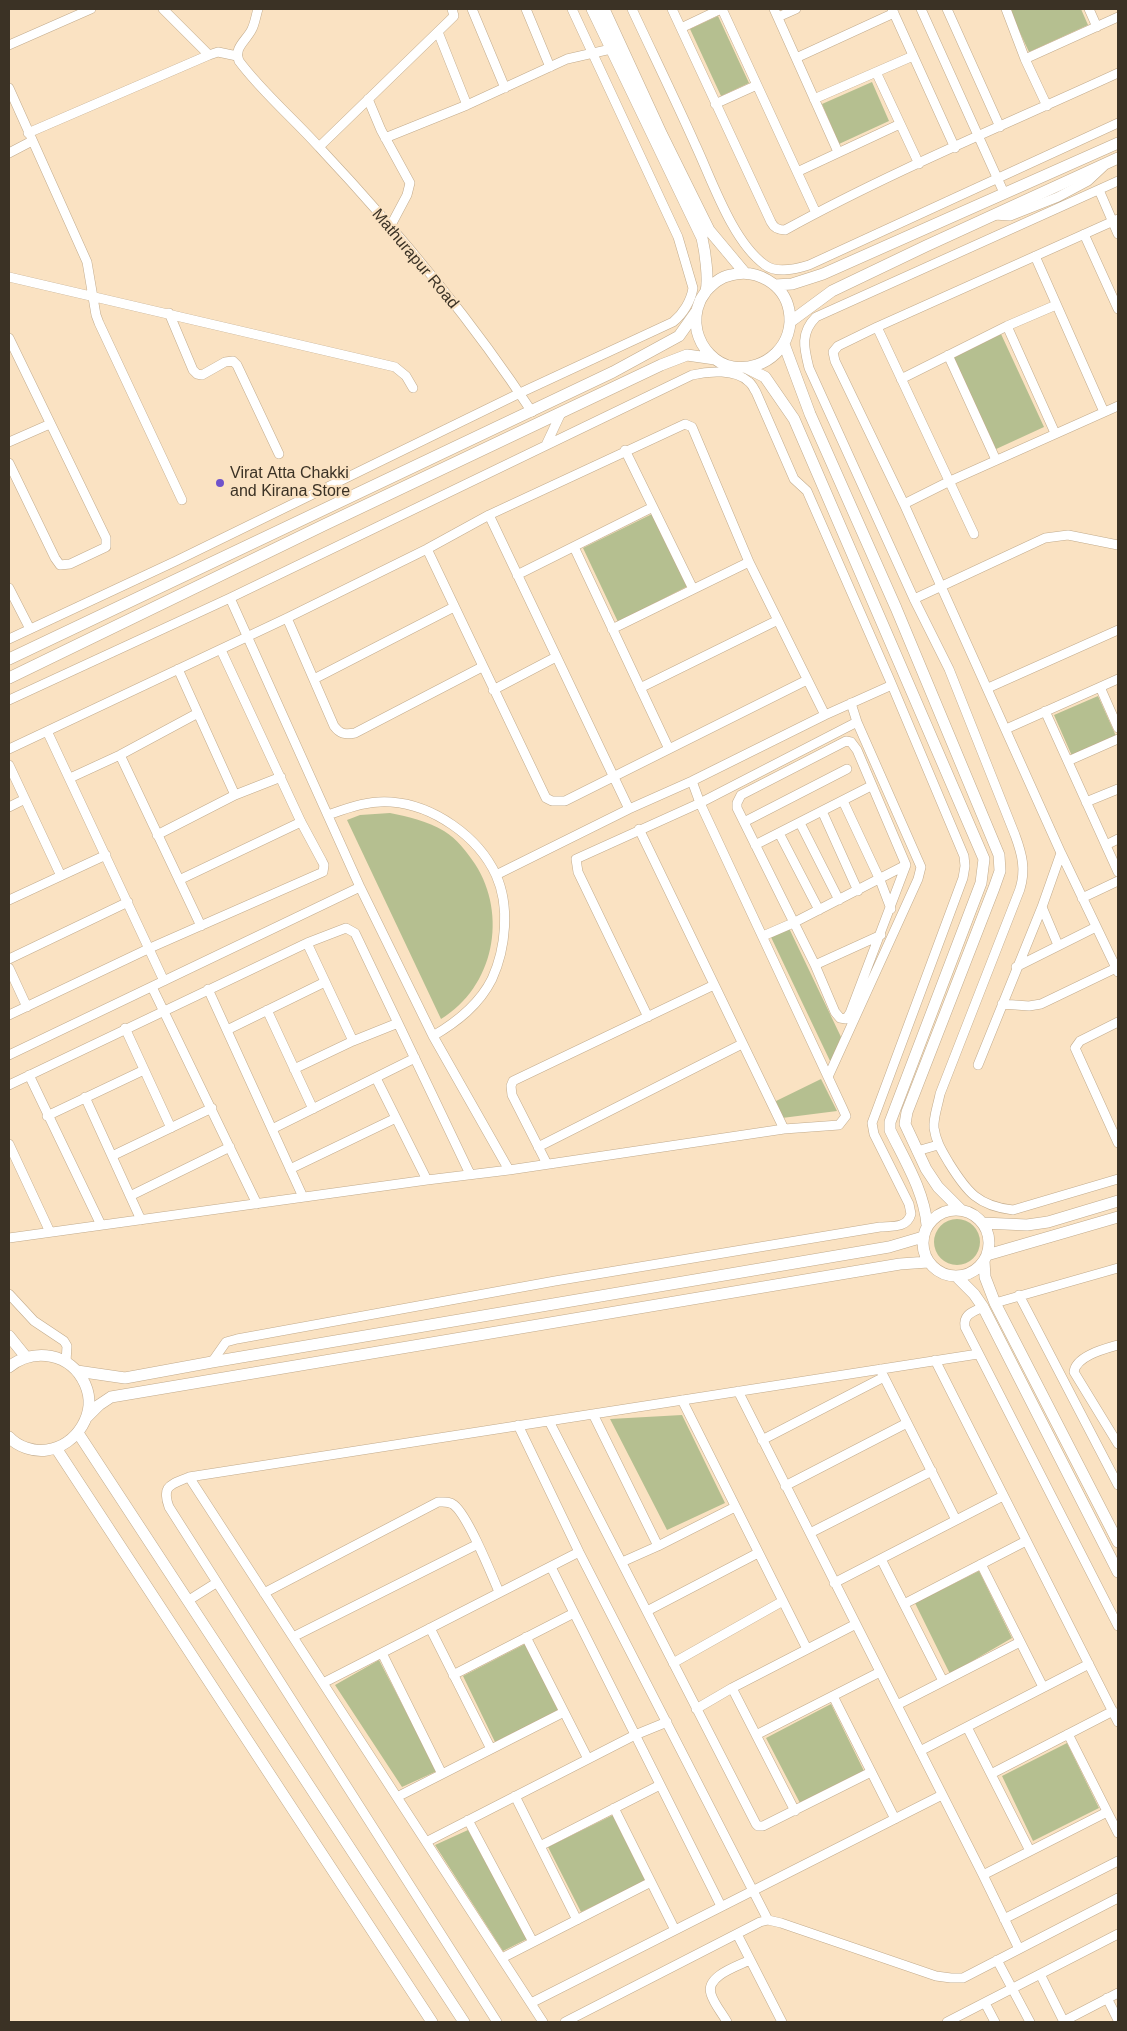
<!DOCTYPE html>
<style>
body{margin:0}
#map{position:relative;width:1127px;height:2031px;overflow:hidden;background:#fae2c2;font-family:Helvetica,sans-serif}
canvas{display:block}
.frame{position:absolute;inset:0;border:10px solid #3b3225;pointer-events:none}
</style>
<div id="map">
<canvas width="1127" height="2031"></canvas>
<div class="frame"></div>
</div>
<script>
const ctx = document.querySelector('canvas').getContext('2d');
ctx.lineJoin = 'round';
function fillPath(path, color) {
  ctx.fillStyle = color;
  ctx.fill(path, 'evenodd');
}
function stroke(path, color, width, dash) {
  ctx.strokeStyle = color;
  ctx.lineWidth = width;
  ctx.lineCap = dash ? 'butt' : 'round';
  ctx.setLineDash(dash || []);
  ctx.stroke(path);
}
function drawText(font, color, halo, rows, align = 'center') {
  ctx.font = font + ' Helvetica,sans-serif';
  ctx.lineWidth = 4.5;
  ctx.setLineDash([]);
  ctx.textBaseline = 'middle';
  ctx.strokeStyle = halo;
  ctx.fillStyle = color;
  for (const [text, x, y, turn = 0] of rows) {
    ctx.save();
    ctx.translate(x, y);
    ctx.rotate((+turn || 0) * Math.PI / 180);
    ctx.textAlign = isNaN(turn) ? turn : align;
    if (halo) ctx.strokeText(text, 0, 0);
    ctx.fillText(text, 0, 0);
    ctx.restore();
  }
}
fillPath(new Path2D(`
 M1009,9H1081L1088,25L1029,52Z
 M718,16L749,83L721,96L690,29Z
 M872,82L889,121L839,144L822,104Z
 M1001,334L1044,427L994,450L951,357Z
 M652,514L688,586L618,622L583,548Z
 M1098,696L1116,736L1072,756L1054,715Z
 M390,813C409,817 427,821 444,831C457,839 467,852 475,864C508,915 494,987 441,1019L347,820L360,815Z
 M788,926L841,1037L831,1063L770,935Z
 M821,1079L837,1111L782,1118L774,1102Z
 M934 1242a23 23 0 1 1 46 0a23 23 0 1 1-46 0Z
 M682,1415L725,1503L667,1530L610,1419Z
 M979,1571L1012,1638L950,1674L915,1603Z
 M525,1644L559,1710L495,1742L463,1676Z
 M379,1660L437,1771L402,1787L335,1685Z
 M831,1704L864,1771L800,1803L766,1738Z
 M1067,1743L1099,1808L1033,1841L1002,1776Z
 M613,1815L646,1881L581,1912L548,1847Z
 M468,1830L527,1939L503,1951L435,1845Z`), '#b5bf90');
const minor = new Path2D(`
 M163,9L209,55
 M258,9C256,15 255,23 252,29C247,40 233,48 239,61C262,92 293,118 319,147C395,228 471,319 532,412
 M472,9L505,88
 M526,9L550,67
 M632,9C653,54 675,99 695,144C712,180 732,241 765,265C777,274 796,269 809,265L1118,123
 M672,9L771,222C774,228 778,230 785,230C892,171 1007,124 1118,73
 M722,9L816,213
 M774,9L838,152
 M892,9L955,148
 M921,9L1004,193
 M947,9L1000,127
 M1006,9L1025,59L1047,106
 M1089,9L1097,27
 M778,17L796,9
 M681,28L721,9
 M438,32L467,105
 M9,45L91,9
 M796,58L894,13
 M1025,59L1118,17
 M876,72L919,164
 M9,88L87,262L96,315L99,323L182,500
 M368,99L381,130L410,183L407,195L390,227
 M814,99L913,56
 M715,104L757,85
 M28,133L209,55L218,52L237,56
 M385,138L467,105L567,59L611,49
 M319,147L451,19L454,16L452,9
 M9,153L32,141
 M797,172L900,124
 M1118,181L816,317C800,333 804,348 809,368L914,599L949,669L1015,835C1022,854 1026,869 1020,889L940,1094C938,1105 933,1118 934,1128C936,1142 942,1151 949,1163C967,1192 978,1206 1013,1210L1118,1179
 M1099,190L1118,234
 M994,215L1010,216L1058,197L1088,181L1103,167
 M1118,219L877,327L838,346L833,352L835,361L904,504L1061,853L1118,972
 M1084,234L1118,309
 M1035,256L1104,412
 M9,277L395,367L406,376L413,388
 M169,313L193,370L197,374L202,375L225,362L233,361L237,365L279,454
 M1007,326L1055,433
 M877,327L974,534
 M9,338L106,538V547L70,564L60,565L55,558L9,463
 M948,355L996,460
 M901,379L1007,326L1056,305
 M9,442L50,424
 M546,445L561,413
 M625,450L693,589
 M904,504L950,481L1118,406
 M489,515L629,809
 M574,547L669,749
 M427,549L546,798L552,801H565L807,680
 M517,575L653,507
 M9,588L30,629
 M230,598L360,887L433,1036L509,1170
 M914,599L1045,538L1068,535L1118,545
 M287,618L334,726C340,734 345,735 355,733L482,667
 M612,629L749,562
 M9,639L176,561L520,393L673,322C683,314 691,301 693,288L678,237L572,9
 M178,669L235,795
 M314,679L454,607
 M1100,687L1118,728
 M640,688L778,620
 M988,688L1118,630
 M493,690L556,657
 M9,700L230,598L692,375C709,371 736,369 749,382C752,384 754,389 756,392L794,479L807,491L889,678L964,856L965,866L963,878L872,1123L874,1134L909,1204L911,1214C907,1228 893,1226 880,1227L555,1281L237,1339L226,1342L212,1362
 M1045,711L1118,872
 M1006,729L1118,679
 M47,731L164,981
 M846,741L851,742L857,750L906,865L850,1013L846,1019L840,1018L835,1012L815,965L737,808V803L741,795Z
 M9,749L287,618L427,549L489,515L685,424L692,427L749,562L825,715
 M120,755L201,926
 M1068,761L1118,739
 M9,765L61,876
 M70,778L120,755L198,713
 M843,801L880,880L891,909
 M1086,802L1118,789
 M9,807L25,799
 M822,811L858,891
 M328,815C348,808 369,800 391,802C433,805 478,836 496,875C510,906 506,948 492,979C479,1005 457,1022 433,1036
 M744,822L847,769
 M800,823L839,900
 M639,829L784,1129
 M779,833L819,910
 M157,835L235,795L281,777
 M755,845L871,786
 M1106,845L1118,839
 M496,875L629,809L692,781L825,715L892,685
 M179,880L301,822
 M1082,898L1118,881
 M9,900L106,855
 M1042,907L1058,945
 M763,936L793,923L906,865
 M307,943L353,1041
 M9,959L128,902
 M815,965L881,935
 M1016,967L1096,927
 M9,968L27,1007
 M152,987L257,1204
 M208,989L303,1197
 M1002,1004L1029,1006L1041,1004L1116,968
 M267,1010L313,1109
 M9,1015L150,948L323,872L324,865L322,861L301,822L221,650
 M648,1017L578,872L576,859L700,803L857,722
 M1118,1022L1080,1041L1075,1048L1118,1143
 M125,1028L171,1128
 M227,1030L325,982
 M9,1055L360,887
 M978,1065L1042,907L1061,853
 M294,1069L353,1041L398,1023
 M29,1075L101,1225
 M828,1077L918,879L921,867L857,722L851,703
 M376,1078L427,1180
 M9,1085L307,943L346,928L355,933L470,1174
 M85,1097L141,1220
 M47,1116L144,1070
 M272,1129L415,1058
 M9,1144L50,1232
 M538,1147L742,1044
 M917,1151L938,1145
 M112,1156L212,1108
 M547,1164L512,1095L511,1086L513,1081L714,985
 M290,1169L396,1118
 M130,1196L230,1147
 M9,1238L427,1180L509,1170L784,1129L839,1125L846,1116L842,1107L700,803L692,781
 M9,1294L34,1321L64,1341L67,1346L66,1362
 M1019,1295L1118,1485
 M995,1303L1118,1268
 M983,1307C973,1312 963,1314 965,1327L1118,1626
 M1118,1345C1104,1349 1076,1356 1074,1372L1118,1444
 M935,1360L1118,1722
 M880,1369L956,1520
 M738,1391L983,1875L1107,1812
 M682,1400L807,1649
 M593,1414L658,1546
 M549,1421L756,1824L758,1826H763L871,1772
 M518,1425L579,1552L768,1920
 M762,1440L884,1377
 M189,1477L543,2022
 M785,1486L907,1423
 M810,1533L932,1471
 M881,1559L943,1681
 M622,1562L658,1546L735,1507
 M981,1564L1043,1687
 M551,1567L721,1906
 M834,1583L1003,1496
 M264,1593L438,1502C444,1502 449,1501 454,1505C468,1516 491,1573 499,1592
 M189,1600L216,1583
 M904,1604L1026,1541
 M647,1611L758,1553
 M430,1628L491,1749
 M293,1637L478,1544
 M526,1637L588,1759
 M382,1653L442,1774
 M673,1663L783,1601
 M453,1675L574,1613
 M323,1683L579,1552
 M732,1688L795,1811
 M833,1696L895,1819
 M897,1705L1020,1642
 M696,1709L732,1688L856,1624
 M967,1727L1030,1851
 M1068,1734L1118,1833
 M756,1735L880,1672
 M920,1751L1089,1664
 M991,1774L1113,1711
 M515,1796L577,1920
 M397,1797L564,1712
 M614,1808L675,1930
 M468,1820L533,1942
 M426,1842L635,1735L667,1722
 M540,1846L660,1785
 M983,1875L1019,1949
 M1004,1919L1118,1861
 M737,1934L782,2022
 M502,1958L651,1882
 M997,1960L1030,2022
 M1040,1974L1064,2022
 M1107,1998L1118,2020
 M531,2003L942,1795
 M985,2003L995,2022
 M1064,2021L1118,1993
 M497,2022L169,1507C161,1485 171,1485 189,1477L978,1354
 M565,2022L760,1922L768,1920L781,1923L936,1976L951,1978H963L1118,1898
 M727,2022C722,2013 714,2004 711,1994C705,1976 738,1966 750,1960
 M947,2022L1118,1934`);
const tertiary = new Path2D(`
 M592,9L702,238C705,251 709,279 706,291C704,295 701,298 700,301C696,310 695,322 697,331C701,348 715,364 733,367C766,372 796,344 789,310C784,284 756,268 731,275C720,277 713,284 706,291
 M604,9L662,135L709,230L745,273
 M775,285L792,284L823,274L1118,143
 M790,322L832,291L926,246L1118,158
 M784,344L810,414L896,608L999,855L1000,871L994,888L907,1112L905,1124L926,1169L938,1187L961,1210
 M747,368L765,377L794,419L984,859L981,883L890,1122V1130C905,1161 924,1191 927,1225
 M9,659L613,372L679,336L696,312
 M9,678L324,525L661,365L687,355L715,359
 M923 1243a33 33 0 1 1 66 0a33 33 0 1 1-66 0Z
 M983,1223L1027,1225L1048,1222L1118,1201
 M987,1255L1118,1217
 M984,1261L985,1277L995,1303L1118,1542
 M956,1276L974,1294L983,1307L1118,1572
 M9,1336L26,1357
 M9,1367C34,1347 71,1353 85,1384C98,1413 77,1445 47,1450C34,1452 18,1447 9,1437
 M77,1371L125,1378L212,1362L889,1247L923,1237
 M87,1417L99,1405L111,1397L900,1264L928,1262
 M78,1433L464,2022
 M56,1448L432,2022`);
stroke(minor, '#c1aa8b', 10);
stroke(tertiary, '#c1aa8b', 12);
stroke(minor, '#fff', 9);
stroke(tertiary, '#fff', 11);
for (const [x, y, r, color] of [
 [220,483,5,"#6f52cb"]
]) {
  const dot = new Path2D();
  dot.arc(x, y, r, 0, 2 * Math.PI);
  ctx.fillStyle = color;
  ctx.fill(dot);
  stroke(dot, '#fae2c2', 2);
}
drawText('16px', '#3b3225', '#fae2c2', [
 ["Mathurapur Road",415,259,50]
]);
drawText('16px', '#3b3225', '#fae2c2', [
 ["Virat Atta Chakki",230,474],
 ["and Kirana Store",230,492]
], 'left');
</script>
